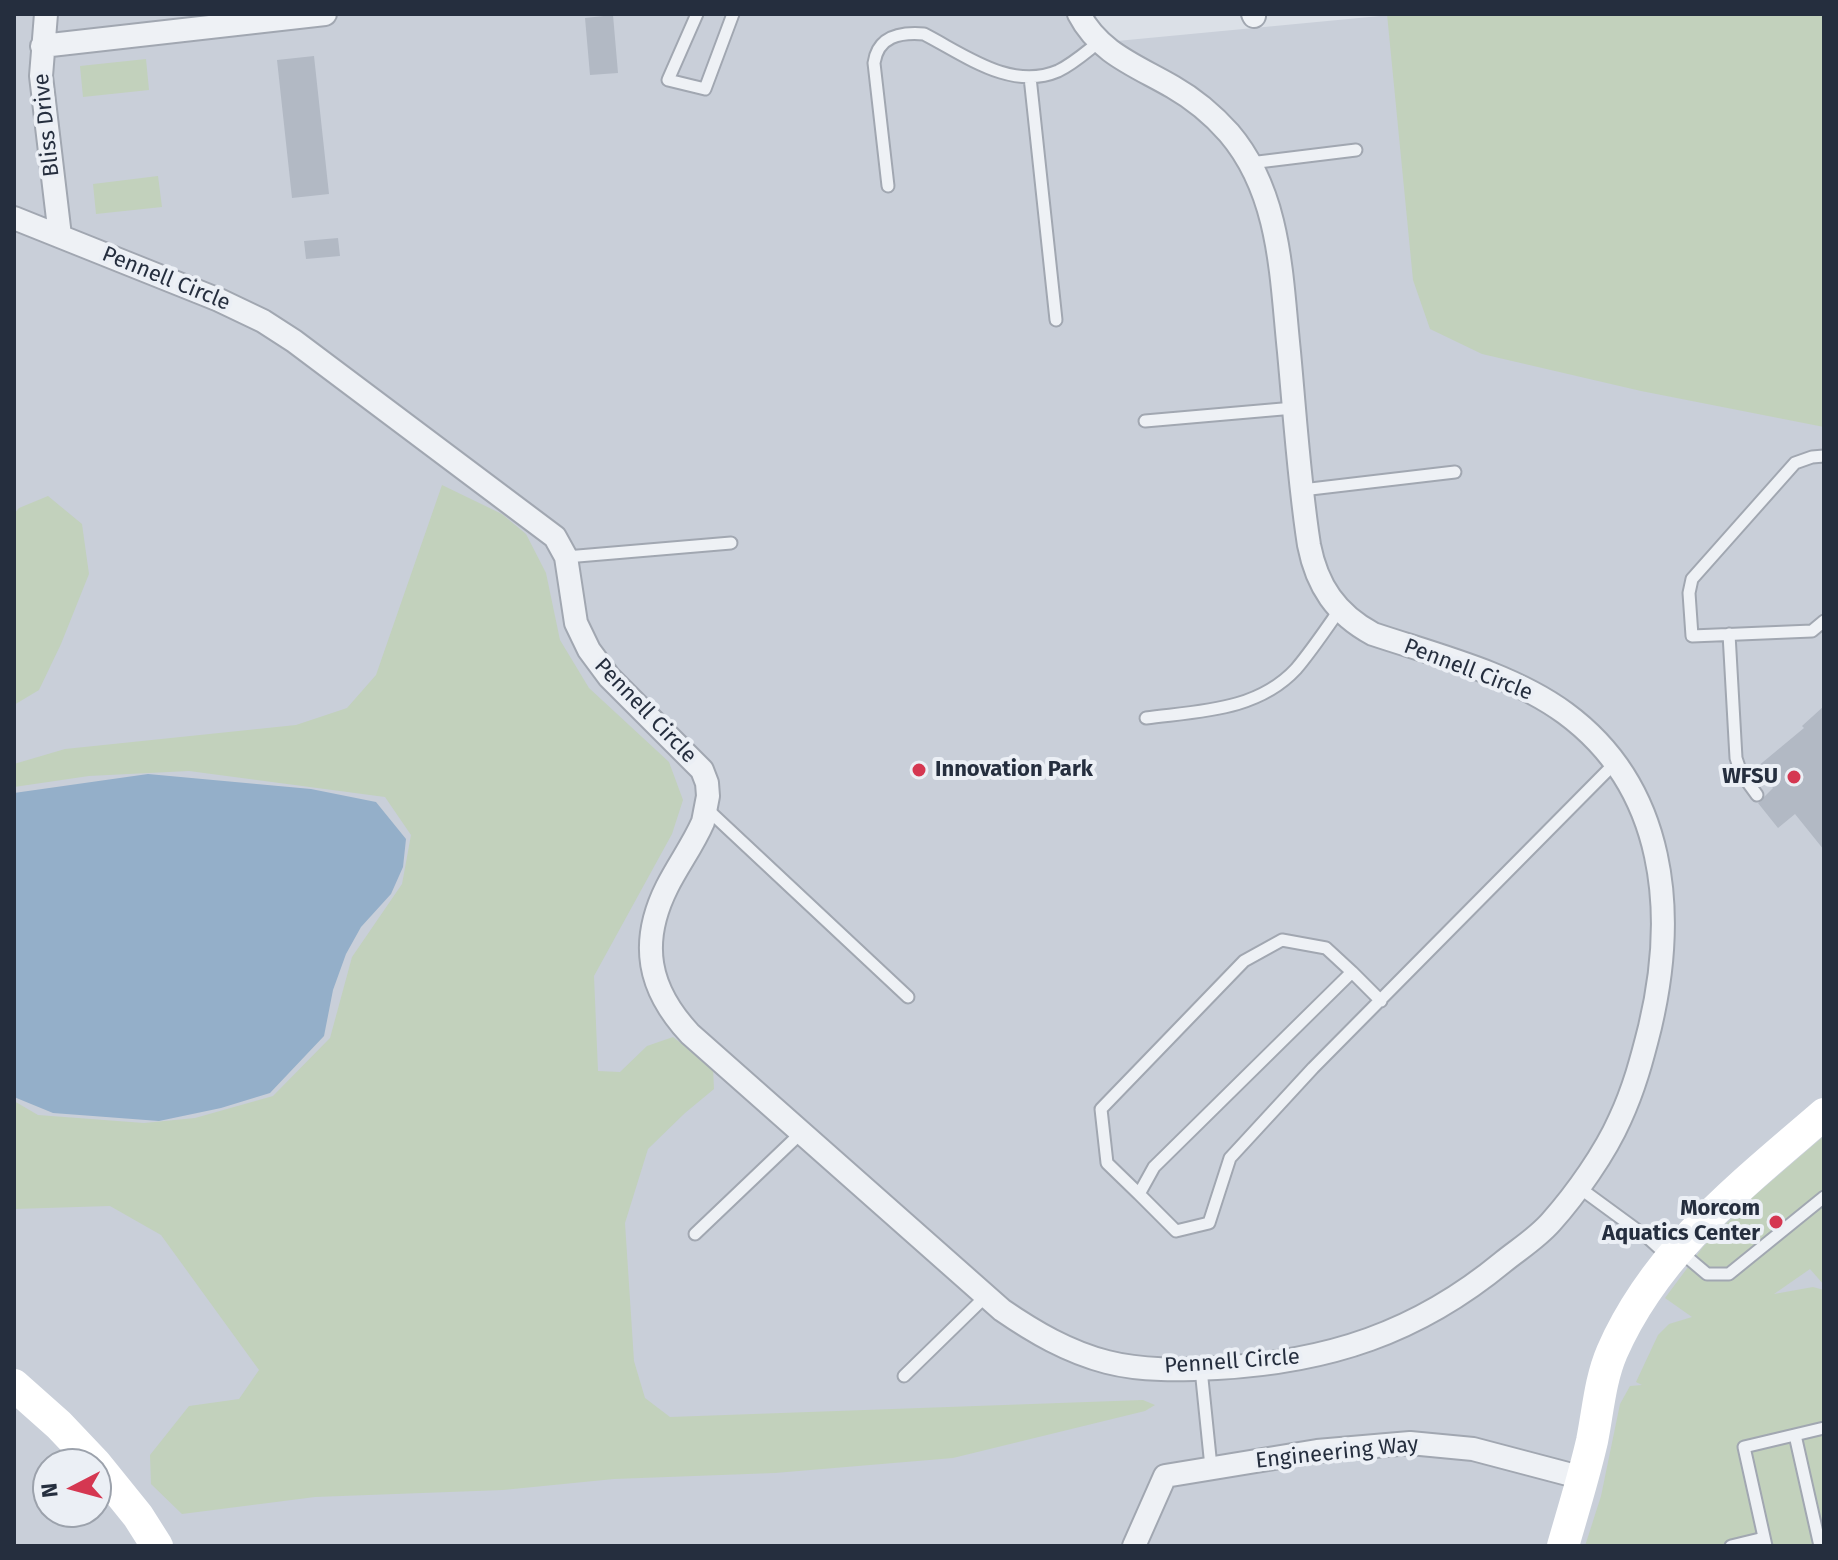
<!DOCTYPE html>
<style>
body{margin:0}
#map{position:relative;width:1838px;height:1560px;overflow:hidden;background:#dbe0e7;font-family:"Fira Sans",sans-serif}
canvas{display:block}
.frame{position:absolute;inset:0;border:16px solid #252e3e;pointer-events:none}
.north{position:absolute;left:32px;top:1448px;width:80px;height:80px;box-sizing:border-box;background:#ebeff5;border:2px solid #9ca2ac;border-radius:50%;rotate:264deg;font-size:22px;font-weight:700;line-height:32px;text-align:center;color:#252e3e}
.north::after{content:'';display:block;margin:auto;width:28px;height:36px;background:#d53751;clip-path:polygon(50% 0,100% 100%,50% 72%,0 100%)}
</style>
<div id="map">
<canvas width="1838" height="1560"></canvas>
<div class="frame"></div>
<div class="north">N</div>
</div>
<script>
const ctx = document.querySelector('canvas').getContext('2d');
ctx.lineJoin = 'round';
function fillPath(path, color) {
  ctx.fillStyle = color;
  ctx.fill(path, 'evenodd');
}
function stroke(path, color, width, dash) {
  ctx.strokeStyle = color;
  ctx.lineWidth = width;
  ctx.lineCap = dash ? 'butt' : 'round';
  ctx.setLineDash(dash || []);
  ctx.stroke(path);
}
function drawText(font, color, halo, rows, align = 'center') {
  ctx.font = font + ' "Fira Sans",sans-serif';
  ctx.lineWidth = 8;
  ctx.setLineDash([]);
  ctx.textBaseline = 'middle';
  ctx.strokeStyle = halo;
  ctx.fillStyle = color;
  for (const [text, x, y, turn = 0] of rows) {
    ctx.save();
    ctx.translate(x, y);
    ctx.rotate((+turn || 0) * Math.PI / 180);
    ctx.textAlign = isNaN(turn) ? turn : align;
    if (halo) ctx.strokeText(text, 0, 0);
    ctx.fillText(text, 0, 0);
    ctx.restore();
  }
}
fillPath(new Path2D(`
 M15,14H1096L1097,24L1107,35L1117,41L1401,14H1824V1546H14ZM48,1464H96V1512H48Z`), '#c9cfd9');
fillPath(new Path2D(`
 M1387,14H1824V427L1641,391L1482,354L1430,329L1413,280Z
 M146,59L149,90L83,97L80,66Z
 M158,176L162,207L96,214L93,184Z
 M442,485L502,514L526,534L546,573L560,640L589,688L669,762L683,800L672,834L594,976L598,1071L620,1072L647,1046L673,1037L713,1067L714,1089L685,1113L648,1149L625,1223L634,1361L645,1398L670,1417L1143,1400L1155,1405L1145,1411L953,1458L775,1473L614,1479L503,1490L315,1497L182,1514L151,1484L150,1455L189,1406L239,1399L259,1370L161,1235L110,1206L14,1209V1101L38,1115L144,1123L195,1118L273,1096L330,1038L352,957L402,884L411,835L385,797L189,771L89,776L14,787V764L65,749L296,725L347,708L376,675Z
 M48,496L82,524L89,574L61,644L39,690L14,705V514L19,508Z
 M1824,1136V1285L1810,1269L1774,1294L1813,1287L1824,1290V1546H1585L1601,1496L1620,1404L1630,1386L1642,1385L1636,1382L1658,1335L1669,1324L1692,1317L1665,1298L1703,1247L1752,1198Z`), '#c2d1bc');
fillPath(new Path2D(`
 M148,774L311,789L376,802L406,839L403,867L391,894L361,927L346,954L333,990L324,1036L270,1093L221,1108L159,1121L53,1113L14,1097V793Z`), '#94afc9');
fillPath(new Path2D(`
 M613,15L618,73L590,75L585,18Z
 M314,56L329,194L292,198L277,60Z
 M338,238L340,256L306,259L304,241Z
 M1824,706V850L1795,814L1778,828L1758,803L1773,788L1757,767L1804,728L1802,726Z`), '#b2b9c4');
const lane = new Path2D(`
 M697,14L668,80L705,89L733,14
 M1030,77L1056,320
 M1250,163L1356,150
 M888,186L874,63C878,36 900,32 924,34C965,55 1011,91 1058,71C1073,64 1086,52 1099,42
 M1145,421L1294,408
 M1824,456L1812,457L1795,463L1692,579L1689,593L1692,636L1812,631L1824,621
 M1302,490L1455,472
 M566,557L731,543
 M1729,634L1736,758L1741,773L1757,795
 M1146,718C1199,711 1257,711 1296,669C1312,650 1326,629 1340,609
 M707,809L908,997
 M1381,1001L1352,972L1154,1167L1139,1194L1176,1231L1209,1223L1230,1158L1313,1068L1614,764
 M1577,1186L1648,1238L1670,1258
 M1139,1194L1107,1163L1101,1109L1244,961L1282,940L1326,948L1352,972
 M695,1234L802,1132
 M1681,1252L1707,1274H1729L1824,1197
 M1201,1369L1211,1467
 M904,1376L986,1296
 M1795,1435L1820,1546
 M1731,1546L1764,1538
 M1766,1546L1744,1447L1824,1428`);
const street = new Path2D(`
 M46,14L41,76L60,236
 M1253,14L1254,16
 M42,46L325,14
 M14,218L219,300L263,321L294,341L555,537L566,557L576,623L589,650L609,677L702,770L707,783L708,796L703,822C693,845 678,865 667,887C639,943 648,989 690,1034L1002,1310C1034,1332 1068,1352 1107,1362C1142,1371 1180,1370 1217,1368C1328,1362 1417,1333 1503,1262C1519,1249 1537,1238 1551,1222C1576,1194 1605,1153 1620,1119C1634,1089 1642,1059 1650,1027C1677,913 1667,788 1565,713C1512,674 1436,655 1373,634C1336,614 1317,586 1309,545C1299,481 1295,416 1289,352C1281,276 1281,194 1229,133C1213,115 1194,99 1173,87C1137,66 1099,53 1079,14
 M1134,1546L1165,1476L1317,1451L1410,1443L1473,1449L1583,1478`);
stroke(lane, '#a1a7b1', 15);
stroke(street, '#a1a7b1', 26);
stroke(lane, '#eef1f5', 11);
stroke(street, '#eef1f5', 22);
stroke(new Path2D(`
 M14,1385L59,1425L96,1464
 M96,1464L138,1516L157,1546
 M1563,1546C1573,1511 1584,1476 1592,1441C1598,1411 1600,1380 1612,1352C1656,1251 1743,1184 1824,1114`), '#fff', 32);
for (const [x, y, r, color] of [
 [919,770,8,"#d53751"],
 [1794,777,8,"#d53751"],
 [1776,1222,8,"#d53751"]
]) {
  const dot = new Path2D();
  dot.arc(x, y, r, 0, 2 * Math.PI);
  ctx.fillStyle = color;
  ctx.fill(dot);
  stroke(dot, '#ebeff5', 3);
}
drawText('22px', '#252e3e', '#ebeff5', [
 ["Bliss Drive",47,125,-96],
 ["Pennell Circle",166,279,22],
 ["Pennell Circle",1468,670,21],
 ["Pennell Circle",645,711,46],
 ["Pennell Circle",1232,1362,-4],
 ["Engineering Way",1337,1453,-6]
]);
drawText('bold 22px', '#252e3e', '#ebeff5', [
 ["Innovation Park",935,770,"left"],
 ["WFSU",1778,777],
 ["Morcom",1760,1209],
 ["Aquatics Center",1760,1234]
], 'right');
</script>
